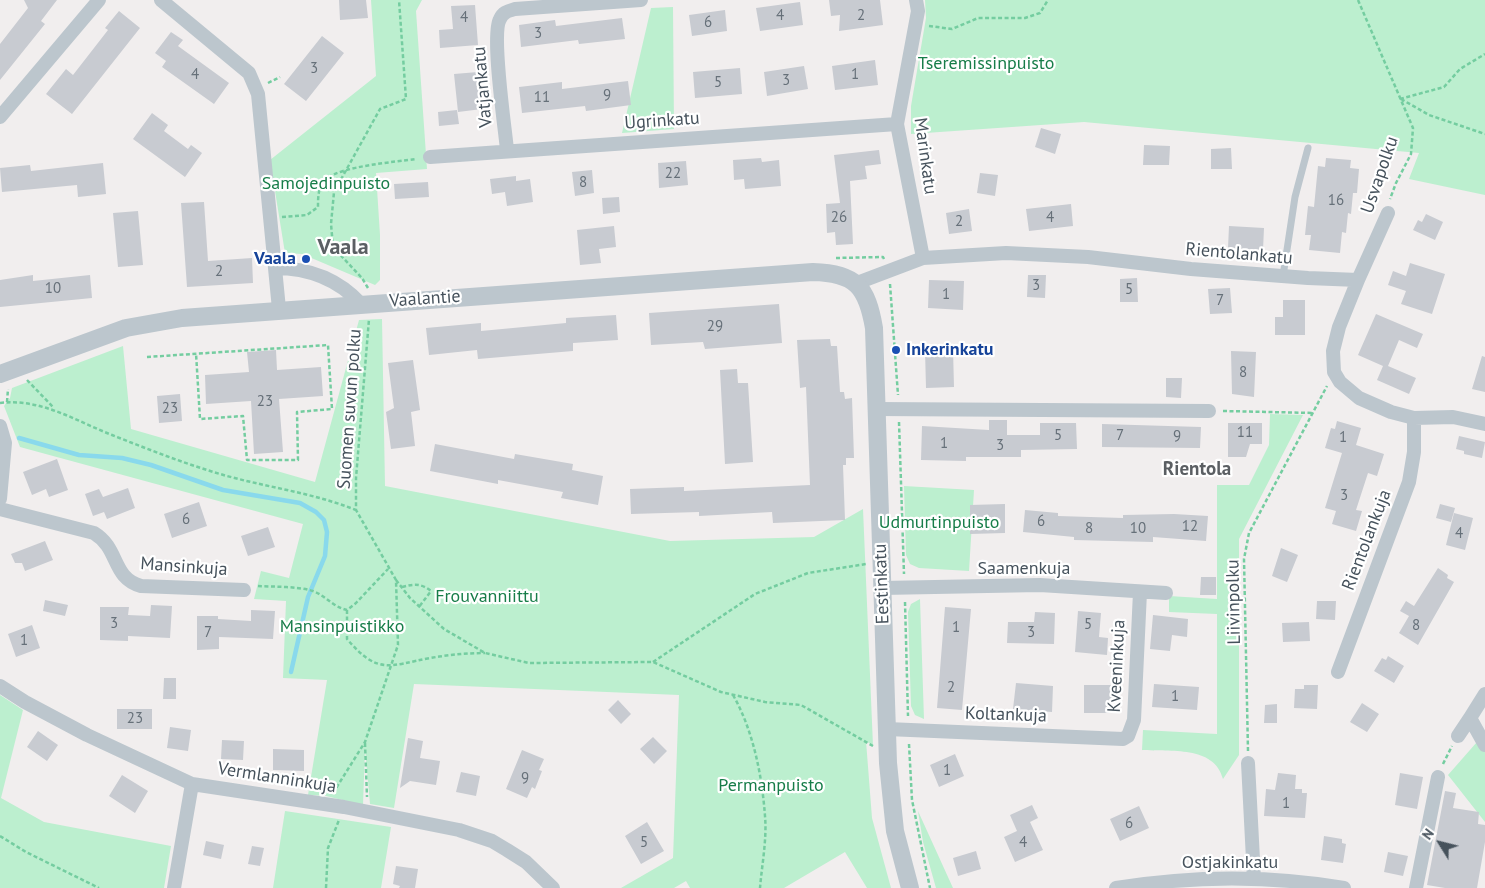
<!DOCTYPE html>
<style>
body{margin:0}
#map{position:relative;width:1485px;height:888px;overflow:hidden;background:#f1eeee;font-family:"PT Sans",sans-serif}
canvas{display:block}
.north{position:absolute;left:1415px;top:818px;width:50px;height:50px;-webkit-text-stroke:4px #fff;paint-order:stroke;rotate:306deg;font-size:14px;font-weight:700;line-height:20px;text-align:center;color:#46525c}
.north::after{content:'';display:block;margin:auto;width:18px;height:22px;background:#46525c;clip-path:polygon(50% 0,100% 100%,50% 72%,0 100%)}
</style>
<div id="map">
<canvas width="1485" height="888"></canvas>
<div class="north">N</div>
</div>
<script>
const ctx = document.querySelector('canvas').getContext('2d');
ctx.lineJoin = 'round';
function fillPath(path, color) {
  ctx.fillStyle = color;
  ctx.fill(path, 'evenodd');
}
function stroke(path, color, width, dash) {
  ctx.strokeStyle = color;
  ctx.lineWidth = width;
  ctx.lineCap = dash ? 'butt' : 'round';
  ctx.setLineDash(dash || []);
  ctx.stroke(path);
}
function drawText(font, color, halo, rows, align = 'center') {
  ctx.font = font + ' "PT Sans",sans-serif';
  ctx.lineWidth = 4.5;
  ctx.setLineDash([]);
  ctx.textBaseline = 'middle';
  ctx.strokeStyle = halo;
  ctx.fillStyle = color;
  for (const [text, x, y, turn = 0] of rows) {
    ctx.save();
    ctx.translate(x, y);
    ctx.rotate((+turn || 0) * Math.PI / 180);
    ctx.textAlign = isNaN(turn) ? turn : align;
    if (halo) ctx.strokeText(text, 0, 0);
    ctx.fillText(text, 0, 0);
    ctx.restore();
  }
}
fillPath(new Path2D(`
 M371,0H422L416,11L427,169L376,173L380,235V280L375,285L302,254L285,253L270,160L376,76Z
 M925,0H1485V195L1409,179L1419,153L1084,122L911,134V106L926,18Z
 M673,7L674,129L622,133L651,8Z
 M382,319L385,486L670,541L814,537L863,509L873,746L866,741L872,818L891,888H867L845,852L784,888H690L686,881L674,888H621L673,858L679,695L414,684L394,808L370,804L365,748L363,805L326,796L308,795L327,680L283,678L286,601L254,599L261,571L289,578L303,524L20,447L4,406L10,398L12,388L123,346L131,429L315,482L359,320Z
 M1270,414L1303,415L1239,539V755L1223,779C1214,745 1170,752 1142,750L1143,730L1217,734V614L1169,612V596L1217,599V485H1249L1269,445Z
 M904,486L974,490L969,571L919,568L910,564L906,555Z
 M920,599L924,719L915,715L911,706L908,612L911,604Z
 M0,695L23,710L1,798L44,822L171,846L164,888H0Z
 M1484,734L1485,735V822L1448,775Z
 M285,811L391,827L381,888H273Z
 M918,811L953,888H936L923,842Z`), '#bcefcf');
stroke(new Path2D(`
 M19,438L79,455L122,458L151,465L223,490L300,503L316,512L324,520L327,532L325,556L308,597L291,672`), '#89d9ec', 4.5);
fillPath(new Path2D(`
 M24,0H57L41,21L45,24L0,80V44L28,8Z
 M339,0H366L368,18L340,20Z
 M829,0H880L883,25L839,31L840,15L831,16Z
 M800,2L803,25L760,31L756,8Z
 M475,5L478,45L440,48L439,30L453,29L451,6Z
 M725,10L727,31L692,36L689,15Z
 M119,11L140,28L72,114L46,94L66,69L73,75L108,30L105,28Z
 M622,18L625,39L579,44L578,40L521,47L519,25L555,20L556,26Z
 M171,32L183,40L178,46L229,83L214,104L162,67L166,61L155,53Z
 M322,36L344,53L306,101L284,84Z
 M875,60L878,85L835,90L832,66Z
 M804,66L808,89L767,96L764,72Z
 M740,68L742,94L695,98L693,72Z
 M478,72L482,109L458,112L454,74Z
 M628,81L631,105L586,111L585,106L522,113L519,87L562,82V89Z
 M457,110L459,124L439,126L438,112Z
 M152,113L168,125L164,131L188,149L191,145L202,153L185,177L133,139Z
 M1041,128L1061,134L1055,154L1035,147Z
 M1144,145L1170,146L1169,165H1143Z
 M1231,148L1232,169H1211V149Z
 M879,150L881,164L865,166L867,179L850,181L853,244L836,245L835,232L827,233L826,204L840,203L834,155Z
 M761,158L762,162L779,160L781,186L745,189L744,179L734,180L733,160Z
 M1326,158L1351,160L1350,168L1359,169L1357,193H1353L1351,214L1348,213L1346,233L1342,232L1340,253L1309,250L1311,235H1305L1308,206L1314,207L1318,166L1325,167Z
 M686,161L688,185L659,188L658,163Z
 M103,163L106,194L78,197L77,185L2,192L0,168L30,165L31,171Z
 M592,170L594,193L575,196L572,172Z
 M980,173L998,175L995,196L977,193Z
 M516,176V181L530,179L533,202L507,206L505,192L492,194L490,179Z
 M428,182L429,197L395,199L394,184Z
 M619,197L620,212L603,214L602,198Z
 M204,202L208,261L252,258L253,283L187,287L181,203Z
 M1071,204L1073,226L1029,231L1026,209Z
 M969,209L972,231L949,234L946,213Z
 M138,211L143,265L118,267L113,213Z
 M1426,214L1443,222L1435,240L1413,230L1418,220L1422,222Z
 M614,226L616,247L599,249L601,263L580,265L577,230Z
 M1229,226L1264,228L1263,250L1228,248Z
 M1410,263L1445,274L1432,314L1401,304L1406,291L1388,285L1393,271L1406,276Z
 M33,275V281L90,275L92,298L0,307V280Z
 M1028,275H1046L1045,298L1027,297Z
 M1137,278L1138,302H1120V279Z
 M929,280L964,281L963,310L928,308Z
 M1230,288L1232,313L1210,314L1208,289Z
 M1283,300H1305V335H1275V317H1283Z
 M779,304L782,343L705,349L703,342L651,345L649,313Z
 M1376,314L1423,334L1417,348L1399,340L1388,366L1416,378L1409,394L1377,380L1383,366L1358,355Z
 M616,315L618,340L573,343V351L478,359L477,350L429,355L426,328L481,323V331L566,323V318Z
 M830,339L831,346H837L840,392H844L845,399L852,398L854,458H846V465H843L845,520L773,523L772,512L699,516V512L631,514L630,489L684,487V491L810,485L806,387L800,388L797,340Z
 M953,349L954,387L926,388L925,350Z
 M276,350L277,370L321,367L323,396L279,399L283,452L254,454L251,401L206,404L205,375L249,372L247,352Z
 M1231,351L1256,352L1254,397L1232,394Z
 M1482,356L1485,357V392L1472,389Z
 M413,360L420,410L411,412L415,446L391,449L386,412L394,408L388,363Z
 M737,369L738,383H748L753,462L725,464L720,370Z
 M1166,378H1182L1181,398L1166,397Z
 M180,394L182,421L159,423L157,396Z
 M989,420H1007V435H1040V423H1076L1077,449L1021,450V457H966V461L921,460L922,426L989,430Z
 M1337,421L1361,428L1356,445L1384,454L1377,476L1368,473L1356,510L1362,511L1356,531L1332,524L1336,511L1325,508L1342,453L1325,448L1331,428L1335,429Z
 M1228,423H1262V444H1250L1246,457H1228Z
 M1102,424L1201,427L1200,448L1102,447Z
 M1459,436L1485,442L1482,458L1464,454V451L1456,449Z
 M435,444L514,459L515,454L573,464L572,470L603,476L598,505L561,498L563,492L498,480V484L430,471Z
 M57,459L68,490L49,497L46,489L32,495L23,472Z
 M128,488L135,508L107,519L104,512L93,516L85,494L99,489L103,497Z
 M199,502L207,526L172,538L164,514Z
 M1005,504V533L970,534V505Z
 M1440,504L1455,508L1451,522L1436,518Z
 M1025,510L1058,513V516L1123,518V515L1174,514L1208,516L1206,541L1153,537V542L1074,540V537L1023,532Z
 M1454,513L1473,518L1465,550L1446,545Z
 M268,527L275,547L248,556L241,536Z
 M45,541L53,560L25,571L22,563H15L11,554Z
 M1281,548L1298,555L1287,582L1272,576Z
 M1438,568L1448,575L1447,578L1454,582L1418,645L1399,633L1409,616L1400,611L1406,601L1414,606Z
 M1201,577H1216V595H1200Z
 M45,600L68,605L65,616L43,611Z
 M1317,601H1336L1335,620L1316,619Z
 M151,605L172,606L170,638L128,636V641L100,640V607H129L128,615L150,616Z
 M945,607L971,609L962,710L937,708Z
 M251,610L275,611L273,639L219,637V649L197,650V616H218V619L251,621Z
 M1078,611L1101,613L1099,637L1108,638L1107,655L1075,652Z
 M1035,612L1055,613L1054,644L1007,643L1008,622H1034Z
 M1153,615L1188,619L1187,637L1172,635L1170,651L1150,649Z
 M1309,622L1310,641L1283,642L1282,623Z
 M32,625L40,648L16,657L8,634Z
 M1388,656L1404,666L1394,683L1374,671L1382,658L1386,660Z
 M164,678H176V699H163Z
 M1016,683L1053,686L1052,712L1013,709Z
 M1154,684L1199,687L1197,710L1152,707Z
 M1084,685H1113V713H1084Z
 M1304,685H1318L1317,709L1294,708L1295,689H1304Z
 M618,700L631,714L621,724L608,710Z
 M1362,703L1379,714L1367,732L1350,722Z
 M1277,704V723H1264L1265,705Z
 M117,709H152V729H117Z
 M170,727L191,730L188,751L167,748Z
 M38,731L58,745L47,761L27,747Z
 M653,737L667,751L654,764L640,749Z
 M408,738L423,741L420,758L440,761L436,785L410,781L400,788Z
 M222,740L244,741L243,760L221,759Z
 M273,749L304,750V771L273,770Z
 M522,750L544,759L539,770L542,771L535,789L532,787L527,798L506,789Z
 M955,754L964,776L939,787L930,765Z
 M461,772L480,776L476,796L456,792Z
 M1278,773L1296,775L1295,789H1302V793H1307L1305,818L1264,816L1266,789L1275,790Z
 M1400,773L1423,777L1417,809L1395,805Z
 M122,775L148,791L135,813L109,796Z
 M1445,791L1456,793L1453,808L1479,812L1478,824L1485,825V842L1477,888H1445L1427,885Z
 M1032,805L1038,818L1030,822L1043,850L1015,862L1004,837L1017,831L1010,815Z
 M1139,806L1149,828L1120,841L1110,819Z
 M647,822L664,851L641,864L625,836Z
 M1324,836L1342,839V843L1346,844L1343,863L1321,860Z
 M206,841L224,845L221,859L203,855Z
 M252,846L264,848L260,866L248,864Z
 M976,851L981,869L958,876L953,858Z
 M1388,852L1408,856L1403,876L1384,872Z
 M396,866L418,869L415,888H399L400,886L393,884Z`), '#c8cbd1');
stroke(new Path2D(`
 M1358,0L1413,128L1411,154L1396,183L1390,199
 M929,26L952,29L978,18H1025L1040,13L1048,0
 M268,83L280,77
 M1400,99L1444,87L1460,69L1485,54
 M1401,99L1429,115L1485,134
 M282,217L307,215L318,207C318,198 318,185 326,179C342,166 395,162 416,159
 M836,258L883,257L884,259
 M890,284L898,395
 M368,288L362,278L333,247L331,224L334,192L380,109L406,99L399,0
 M147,357L328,345L332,409L297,412L298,460H247L243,416L200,419L196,353
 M27,380L54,408
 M7,402L8,389
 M0,403C41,398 76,421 112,435C150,450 188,465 227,476C271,488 313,493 356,510
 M1223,411L1314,413
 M899,422L904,574
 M396,580L410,598L444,629L485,653L529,663L653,662L721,692L765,702L801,705L873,746
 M258,586C275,587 296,586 313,591C326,596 333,607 347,610L356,603L388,569
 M402,587C414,584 421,583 431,591L419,607
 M905,602L908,716
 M347,610V639C378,675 388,666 430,658C448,655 466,653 485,653
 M653,662L755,594L808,573L866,564
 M733,695C753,730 762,775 765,816C767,839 762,864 760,888
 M365,743L367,797
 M909,744L912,800L930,888
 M1248,751L1244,559L1249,533L1327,386
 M1443,764L1452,746
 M333,793L365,742L398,645L396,580L356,510V478L369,319
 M0,836L26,852L99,888
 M326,888L328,848L339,820`), '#74cda0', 2.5, [4, 2.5]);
stroke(new Path2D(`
 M1283,276L1295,197L1308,148`), '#bcc6cd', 7);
stroke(new Path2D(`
 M161,0L249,73L258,94L279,309
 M916,0L918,11L897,124L923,258
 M0,117L99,0
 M507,150C505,128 491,34 500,19C503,12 508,11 515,9L641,0
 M430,157L897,124
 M275,268C308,268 338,279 361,304
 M1358,280L1388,213
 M857,283L923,258L1006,253L1088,257L1191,269L1308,278L1358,280L1339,327L1333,351L1334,372L1340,382L1359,398L1391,412L1414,418L1453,417L1485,424
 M876,409L1209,411
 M0,426L5,443L0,499
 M0,509L94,533C120,549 111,577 141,586L244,590
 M882,588L1040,585L1166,593
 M1338,672L1409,482L1414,452V418
 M0,686L25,702L87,735L192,784L344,807L459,830L492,841L507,850L526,862L553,888
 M1485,694L1470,718L1485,745
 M887,729L1123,739L1128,736L1134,720L1140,592
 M1458,736L1470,718
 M1248,763L1254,879
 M174,888L192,784
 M1116,888C1190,876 1269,875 1344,888
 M1416,888L1438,777`), '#bcc6cd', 14);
stroke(new Path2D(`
 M0,374L126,328L182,318L813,272C856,273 867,287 874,328L888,763L895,831L910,888`), '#bcc6cd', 18);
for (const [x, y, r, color] of [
 [306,259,5,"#1a4fb4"],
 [896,350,5,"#1a4fb4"]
]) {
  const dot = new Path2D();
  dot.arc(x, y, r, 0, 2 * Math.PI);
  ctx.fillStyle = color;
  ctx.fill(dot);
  stroke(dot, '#fff', 2);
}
drawText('15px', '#667079', null, [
 ["4",780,16],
 ["2",861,16],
 ["4",464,18],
 ["6",708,23],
 ["3",538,34],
 ["3",314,69],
 ["4",195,75],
 ["1",855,75],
 ["3",786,81],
 ["5",718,83],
 ["9",607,96],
 ["11",542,98],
 ["22",673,174],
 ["8",583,183],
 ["16",1336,201],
 ["26",839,218],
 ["4",1050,218],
 ["2",959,222],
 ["2",219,272],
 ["3",1036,286],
 ["10",53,289],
 ["5",1129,290],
 ["1",946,295],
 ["7",1220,301],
 ["29",715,327],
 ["8",1243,373],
 ["23",265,402],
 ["23",170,409],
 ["11",1245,433],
 ["5",1058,436],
 ["7",1120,436],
 ["9",1177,437],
 ["1",1343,438],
 ["1",944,444],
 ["3",1000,446],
 ["3",1344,496],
 ["6",186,520],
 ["6",1041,522],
 ["12",1190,527],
 ["8",1089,529],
 ["10",1138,529],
 ["4",1459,534],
 ["3",114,624],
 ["5",1088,625],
 ["8",1416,626],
 ["1",956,628],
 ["7",208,633],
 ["3",1031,633],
 ["1",24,641],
 ["2",951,688],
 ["1",1175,697],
 ["23",135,719],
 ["1",947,771],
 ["9",525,779],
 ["1",1286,804],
 ["6",1129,824],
 ["5",644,843],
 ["4",1023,843]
]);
drawText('18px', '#177d49', '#fff', [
 ["Tseremissinpuisto",986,64],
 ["Samojedinpuisto",326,184],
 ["Udmurtinpuisto",939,523],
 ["Frouvanniittu",487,597],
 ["Mansinpuistikko",342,627],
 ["Permanpuisto",771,786]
]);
drawText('18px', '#46525c', '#fff', [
 ["Vatjankatu",483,87,-95],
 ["Ugrinkatu",662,121,-4],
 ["Marinkatu",925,156,82],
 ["Usvapolku",1380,175,-71],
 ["Rientolankatu",1239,254,5],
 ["Vaalantie",425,299,-4],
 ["Suomen suvun polku",350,409,-86],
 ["Rientolankuja",1367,540,-69],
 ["Mansinkuja",184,567,4],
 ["Saamenkuja",1024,569],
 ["Eestinkatu",882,584,-92],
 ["Liivinpolku",1234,602,-91],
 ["Kveeninkuja",1117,666,-87],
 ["Koltankuja",1006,715,2],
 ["Vermlanninkuja",277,778,9],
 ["Ostjakinkatu",1230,863]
]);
drawText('bold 18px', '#164399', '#fff', [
 ["Vaala",296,259],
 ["Inkerinkatu",906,350,"left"]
], 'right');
drawText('bold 19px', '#5b5f63', '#fff', [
 ["Rientola",1197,470]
]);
drawText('bold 22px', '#5b5f63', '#fff', [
 ["Vaala",343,248]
]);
</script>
